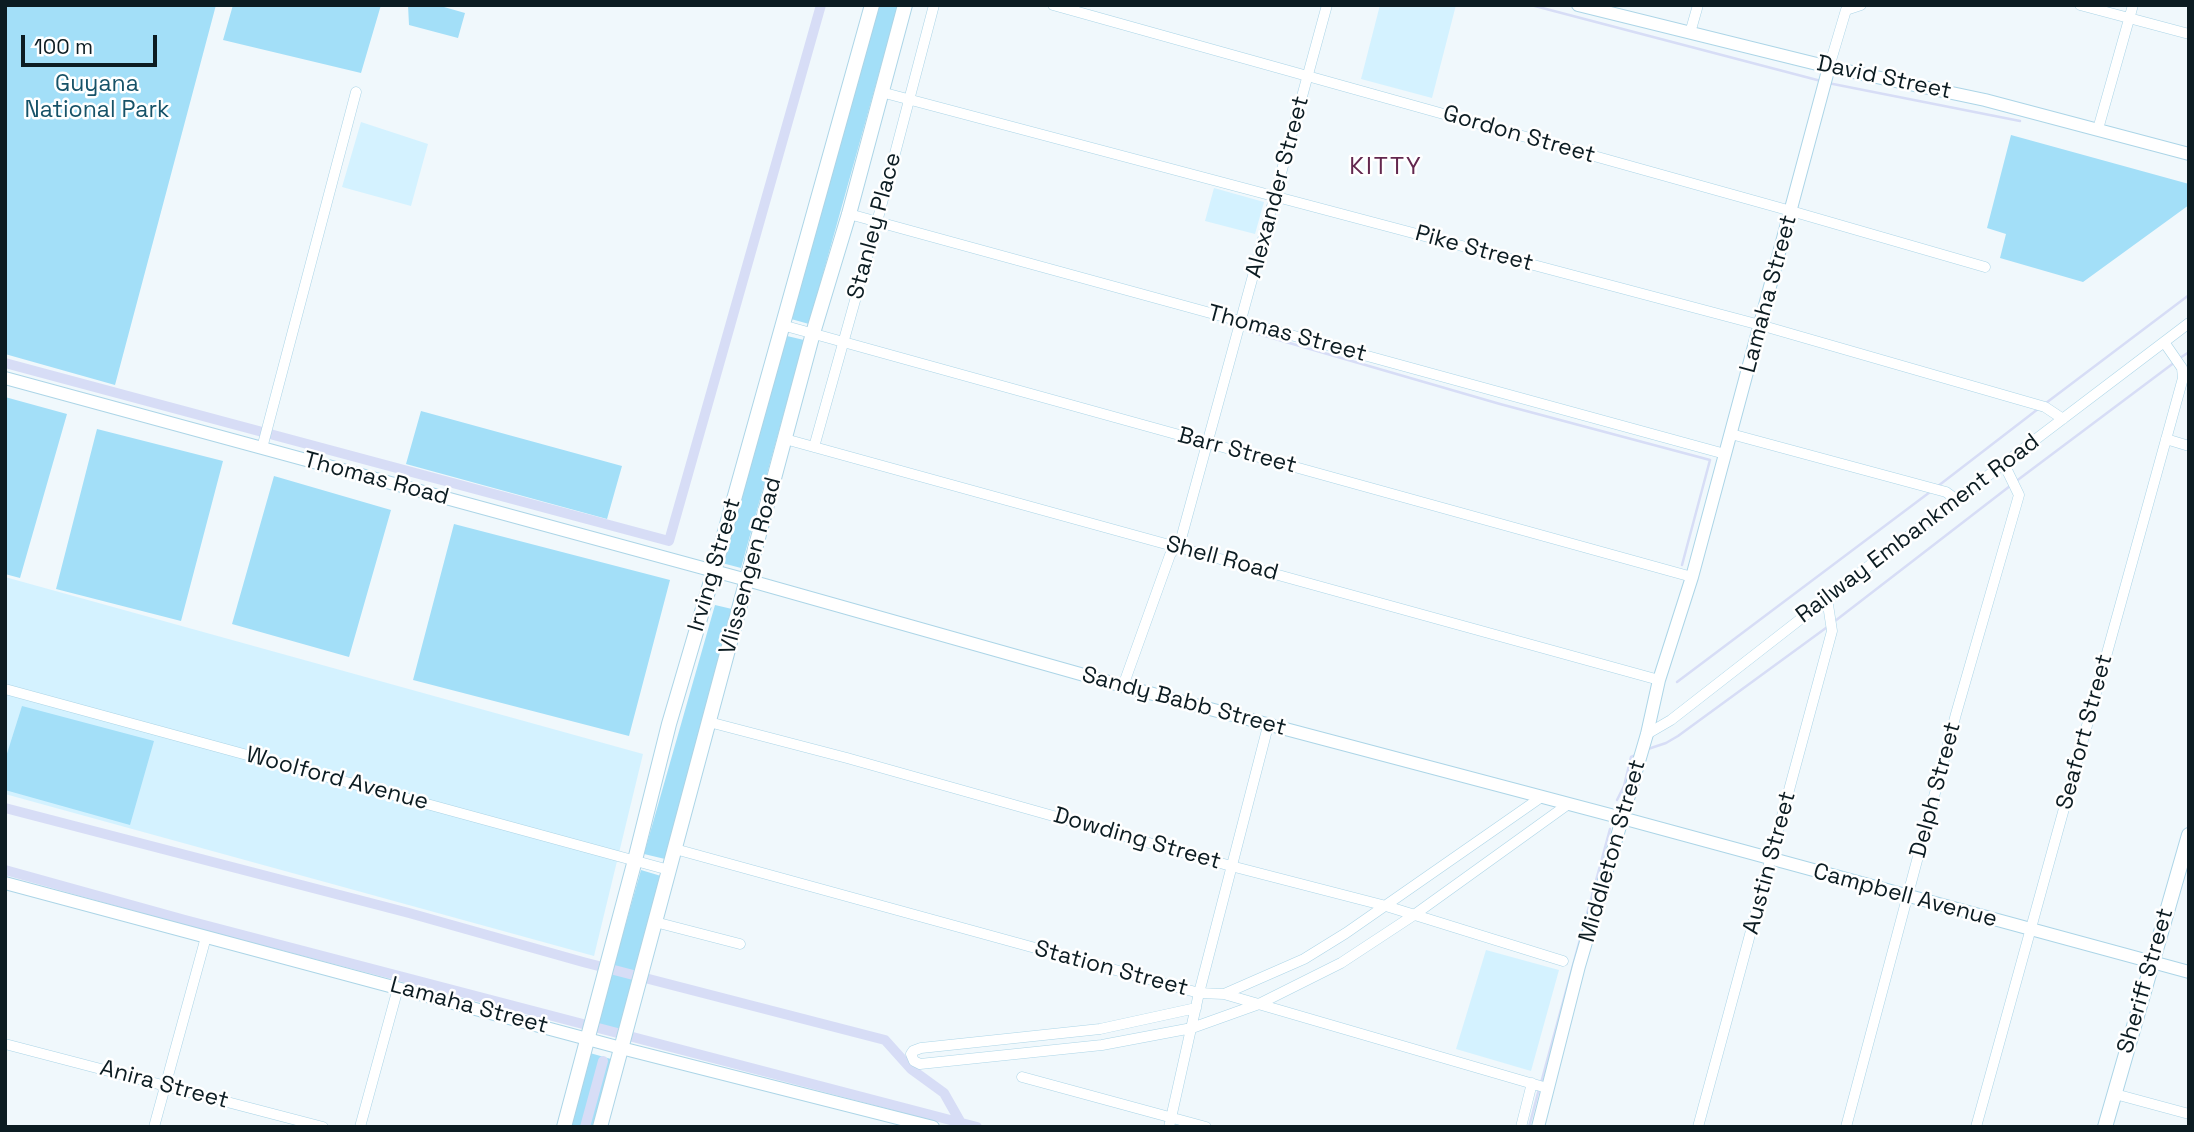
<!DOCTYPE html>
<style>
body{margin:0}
#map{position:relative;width:2194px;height:1132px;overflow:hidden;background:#f0f8fc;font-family:"Space Grotesk",sans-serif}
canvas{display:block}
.frame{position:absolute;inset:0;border:7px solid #0c1c22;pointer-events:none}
.scale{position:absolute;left:21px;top:35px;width:136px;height:32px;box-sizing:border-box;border:4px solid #0c1c22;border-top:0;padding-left:9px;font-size:21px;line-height:24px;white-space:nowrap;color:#0c1c22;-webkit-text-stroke:5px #fff;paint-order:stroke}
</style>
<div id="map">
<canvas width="2194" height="1132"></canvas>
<div class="frame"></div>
<div class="scale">100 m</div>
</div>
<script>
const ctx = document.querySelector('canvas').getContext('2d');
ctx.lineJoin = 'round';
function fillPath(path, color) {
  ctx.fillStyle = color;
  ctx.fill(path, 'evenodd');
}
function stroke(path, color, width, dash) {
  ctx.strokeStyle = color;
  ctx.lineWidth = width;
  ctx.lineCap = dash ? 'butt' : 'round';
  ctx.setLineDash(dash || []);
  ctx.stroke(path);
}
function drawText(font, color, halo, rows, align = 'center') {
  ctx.font = font + ' "Space Grotesk",sans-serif';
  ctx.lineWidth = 5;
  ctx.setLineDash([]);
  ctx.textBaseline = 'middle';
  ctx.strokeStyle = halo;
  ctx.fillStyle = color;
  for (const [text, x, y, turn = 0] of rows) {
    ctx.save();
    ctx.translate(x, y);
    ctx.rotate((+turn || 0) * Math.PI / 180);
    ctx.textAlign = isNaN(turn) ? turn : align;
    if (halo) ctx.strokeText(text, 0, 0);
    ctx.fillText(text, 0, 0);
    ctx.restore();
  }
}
fillPath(new Path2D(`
 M1380,5H1456L1432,98L1361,79Z
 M361,122L428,144L411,206L342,187Z
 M1214,188L1264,202L1255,234L1205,221Z
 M5,577L643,754L594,956L5,794Z
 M1486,950L1559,970L1531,1071L1456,1049Z`), '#d4f2ff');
fillPath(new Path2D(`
 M5,5H216L115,385L5,354Z
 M233,5H381L361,73L223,40Z
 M408,5H437L465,13L458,38L409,25Z
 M878,5H898L809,324L791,319Z
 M2011,135L2189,184V205L2083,282L2000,258L2006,234L1987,228Z
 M787,336L804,340L741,568L722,563Z
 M5,397L67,414L20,578L5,574Z
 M421,411L622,466L607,519L406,464Z
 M97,429L223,461L181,621L56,589Z
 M274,476L391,510L349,657L232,624Z
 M454,524L670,580L629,736L413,680Z
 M715,605L732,609L665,859L644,854Z
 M22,706L154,741L130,825L5,790V760Z
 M641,870L661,876L617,1036L596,1029Z
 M590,1053L611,1059L593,1127H571Z`), '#a3dff8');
stroke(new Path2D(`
 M1531,5L1821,81
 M1828,83L2020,121
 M1248,331L1500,404L1710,460L1682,565
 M2180,358L2189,352
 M2046,403L2189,295
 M2015,482L2175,362
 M1938,486L2038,409
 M1835,621L2010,486
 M1677,682L1930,492
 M1648,749L1666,743L1678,736L1830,625
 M1617,800L1624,786L1631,757L1636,755
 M1541,1083L1610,829
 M1529,1127L1539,1089`), '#d7ddf6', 2.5);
stroke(new Path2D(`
 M5,363L669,541L821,5
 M5,808L409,913L583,962L885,1040L911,1069L944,1093L961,1123
 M5,870L185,920L977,1127
 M585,1127L603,1061`), '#d7ddf6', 10);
const minor = new Path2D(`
 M1053,5L1791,211L1985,267
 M2080,5L2189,34
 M1846,10L1861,5
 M1690,33L1698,5
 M1829,67L1846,10
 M881,92L1760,325L2045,407L2063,419
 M2098,129L2133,5
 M849,214L1725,454
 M782,325L1692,577
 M1731,434L1946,492L1957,500
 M785,439L1659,680
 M2166,439L2189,446
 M814,447L877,222L934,5
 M262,448L356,92
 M1123,686L1170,555L1181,539L1327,5
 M5,689L669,870
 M709,722L847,758L1231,866L1386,906L1563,961
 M1647,734L1671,720L1857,575L2189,323
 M675,849L1199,993L1224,994L1547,1088
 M655,922L740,944
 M1224,994L1304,959L1346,933L1540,798
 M1196,1008L1100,1029L921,1048L913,1051L911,1054L914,1061L920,1064L1102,1045L1192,1028L1259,1004L1341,963L1414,915L1567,805
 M5,1044L323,1127
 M1022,1077L1206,1127
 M2115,1094L2189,1114
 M154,1127L206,937
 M360,1127L398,988
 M1169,1127L1199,993L1268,726
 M1521,1127L1532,1083
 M1698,1127L1832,631L1827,598
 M1846,1127L1956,714L2019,495L2004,464
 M1976,1127L2183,378L2182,368L2164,342`);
const tertiary = new Path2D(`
 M1578,5L1829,67L1985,100L2189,154
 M5,378L747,580L1123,686L1622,818L2189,972
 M5,883L621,1048L933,1127
 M1538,1127L1579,966L1647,734L1659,680L1692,577L1829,67`);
const secondary = new Path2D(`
 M2105,1127L2189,835`);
const primary = new Path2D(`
 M564,1127L635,860L669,724L714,571L872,5
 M600,1127L813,333L849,214L905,5`);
stroke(minor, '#acd5e7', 11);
stroke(tertiary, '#acd5e7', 14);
stroke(secondary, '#acd5e7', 16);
stroke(primary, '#acd5e7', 16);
stroke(minor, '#fff', 10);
stroke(tertiary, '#fff', 12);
stroke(secondary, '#fff', 14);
stroke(primary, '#fff', 14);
drawText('23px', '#0c1c22', '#fff', [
 ["David Street",1884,78,12],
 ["Gordon Street",1519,135,16],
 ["Alexander Street",1278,187,-75],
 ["Stanley Place",875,226,-75],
 ["Pike Street",1474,249,15],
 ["Lamaha Street",1769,294,-75],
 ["Thomas Street",1287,334,15],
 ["Barr Street",1237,451,15],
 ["Thomas Road",376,479,15],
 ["Railway Embankment Road",1918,529,-37],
 ["Shell Road",1222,559,15],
 ["Irving Street",715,565,-74],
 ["Vlissengen Road",751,566,-75],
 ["Sandy Babb Street",1184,702,15],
 ["Seafort Street",2085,732,-75],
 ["Woolford Avenue",337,779,15],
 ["Delph Street",1936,790,-75],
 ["Dowding Street",1137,839,16],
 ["Middleton Street",1613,851,-74],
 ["Austin Street",1770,863,-75],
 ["Campbell Avenue",1905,896,15],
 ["Station Street",1111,969,15],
 ["Sheriff Street",2146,981,-74],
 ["Lamaha Street",469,1006,15],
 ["Anira Street",164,1085,15]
]);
drawText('23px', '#165268', '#fff', [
 ["Guyana",97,85],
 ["National Park",97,111]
]);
ctx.letterSpacing = '2px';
drawText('24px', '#63274e', '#fff', [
 ["KITTY",1386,167]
]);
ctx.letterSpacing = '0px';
</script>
